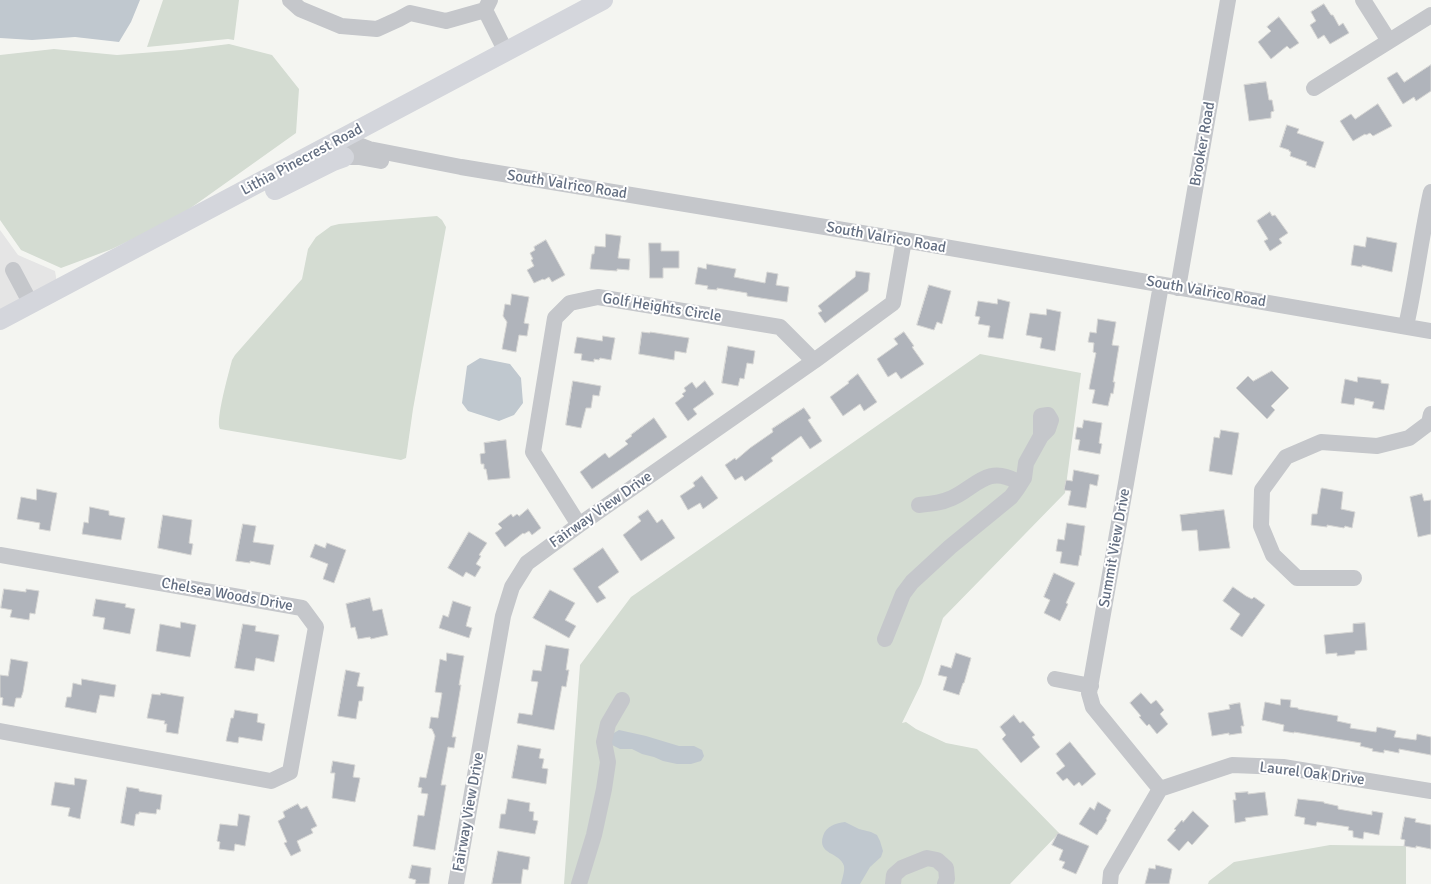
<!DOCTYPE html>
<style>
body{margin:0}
canvas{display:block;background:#f4f5f1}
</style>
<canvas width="1431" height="884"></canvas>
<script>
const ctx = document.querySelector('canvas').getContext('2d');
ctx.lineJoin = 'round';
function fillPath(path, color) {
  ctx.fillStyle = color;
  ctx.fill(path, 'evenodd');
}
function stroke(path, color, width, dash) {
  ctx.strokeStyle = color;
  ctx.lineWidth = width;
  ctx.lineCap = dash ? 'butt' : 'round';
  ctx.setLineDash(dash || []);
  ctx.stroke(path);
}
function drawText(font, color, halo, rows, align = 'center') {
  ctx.font = font + ' Signika,sans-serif';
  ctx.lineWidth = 4;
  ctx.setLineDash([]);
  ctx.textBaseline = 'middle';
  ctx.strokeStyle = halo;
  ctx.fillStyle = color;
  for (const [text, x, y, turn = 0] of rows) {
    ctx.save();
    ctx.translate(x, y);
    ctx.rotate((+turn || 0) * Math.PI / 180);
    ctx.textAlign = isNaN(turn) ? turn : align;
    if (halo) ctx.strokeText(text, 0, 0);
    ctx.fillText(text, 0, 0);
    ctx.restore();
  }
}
fillPath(new Path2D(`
 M0,230L18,255L55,271L57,283L0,313Z`), '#e5e5e5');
fillPath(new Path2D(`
 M163,0H239L234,40L228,39L147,47Z
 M229,44L272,55L299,89L296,133L178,217L112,249L61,268L21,250L0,220V55L54,49L117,55L181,50Z
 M437,216L442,220L446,227L413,409L406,458L401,460L220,429C215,421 229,372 232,360L235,355L302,279L308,249L316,237L331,226L339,224Z
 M980,354L1081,373L1065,493L943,618L921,684L902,723L906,722L916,729L946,743L977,749L1059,833L1010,884H564L580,665L631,597Z
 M1330,845L1406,846V884H1208L1209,881L1234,862Z`), '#d4dcd2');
fillPath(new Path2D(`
 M0,0H140L131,22L119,42L75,37L32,40L0,38Z
 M480,358L510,364L521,378L523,403L514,415L499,421L468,411L462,403L467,366Z
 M619,730L646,736L679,746H694L702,750L704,756L701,761L691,764H677L663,761L654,757L642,754L632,749H620L612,745L610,739L614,733Z
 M845,822L859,829L871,832L877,835L880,841L883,851L881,857L870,867L860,884H841C842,879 845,871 844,866C840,852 817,855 823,836C826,826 836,823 845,822Z`), '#c0c8cf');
const building = new Path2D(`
 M1324,4L1331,15H1333L1339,26L1343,23L1349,33L1330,44L1324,35L1318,39L1310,25L1316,21L1311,12Z
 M1279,17L1299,43L1290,49L1287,46L1271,59L1258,42L1271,31L1267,27Z
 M1431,65V91L1416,101L1414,97L1403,104L1387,78L1397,72L1404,82Z
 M1266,82L1269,100H1272L1274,111L1271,112V118L1249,121L1244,85Z
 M1378,104L1392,126L1373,136L1370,133L1366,135L1365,134L1353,141L1340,121L1351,114L1355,119Z
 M1287,125L1299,129L1297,133L1324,142L1315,168L1306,165L1307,162L1290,156L1291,152L1289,151V150L1280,147Z
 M1270,212L1272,216L1275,215L1288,233L1279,239L1282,243L1270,251L1264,241L1268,239L1257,221Z
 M606,234L621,236L618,258L630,259L629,270L617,269V271L590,269L592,254H594L595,246L605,247Z
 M1367,237L1397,243L1392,272L1362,265V267L1351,265L1354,245L1365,247Z
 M546,240L565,275L552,282L549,277L544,280L543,279L534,283L527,270L534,266L531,260L533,259L530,253L535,250L534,247Z
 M649,243H661V251H679V268H663V278H650Z
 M707,264L736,269L734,277L765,283L767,272L778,274L776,285L789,287L787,302L747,296V293L717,288V290L707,289L708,286L695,284L698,267L706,269Z
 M856,271L870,273L868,291L825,323L818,313L822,311L818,306L855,277Z
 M929,285L951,291L942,324L937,322L934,330L917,325Z
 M512,294L529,297L524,323L529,324L527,336L519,335L516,352L502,349L507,322L503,316L505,304L510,305Z
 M998,299L1010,302L1003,339L988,337L990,326L978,324L980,317L975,316L978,301L997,304Z
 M1047,309L1061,312L1055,351L1040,348L1042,338L1026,335L1030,313L1046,315Z
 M1098,319L1116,322L1112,345L1119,346L1113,382H1115L1113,394L1111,393L1108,406L1092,403L1095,390L1089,389L1096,353L1093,352L1094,343L1088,342L1090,332L1096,333Z
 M642,332L650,333V332L689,338L686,353L675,351L674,360L639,354Z
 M904,332L914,346L912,347L924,364L901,379L896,372L888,377L877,359L898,344L894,339Z
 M603,336L615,338L611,360L600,358L599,360L594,359V362L581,360L582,354L574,353L577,337L602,341Z
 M728,346L755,351L753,364L747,363L744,379L740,378L738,386L722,383Z
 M1272,371L1289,388L1271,406L1275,410L1267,419L1236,388L1248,376L1253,381Z
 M858,374L877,402L864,411L860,404L843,416L830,397L849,383L848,382Z
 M1358,377L1381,380V383L1389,384L1384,410L1372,408L1374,402L1355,398L1354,405L1341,403L1345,379L1357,382Z
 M573,381L601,386L599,396L593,395L591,408H586L581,428L566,425Z
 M705,381L714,394L693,409L697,414L688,421L675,403L684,396L682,394L686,391L684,388L692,382L696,388Z
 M804,408L811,418L808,420L822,441L810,449L801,436L771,458L773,461L745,481L742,476L735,480L725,465L735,458L736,460L750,448L773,432L772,429Z
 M654,418L667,437L592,489L580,472L605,453L609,458L628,444L625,441L632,436L631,435Z
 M1084,420L1102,423L1099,443L1102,444L1100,454L1078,450L1080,440L1075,439L1077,427L1082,428Z
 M1221,430L1239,433L1232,475L1209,471L1214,437L1219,438Z
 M506,440L510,478L488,480L486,469H484V464H481L480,454L485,453L484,443Z
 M1074,470L1099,475L1097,486L1090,484L1086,508L1068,505L1071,491L1064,490L1066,480L1072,481Z
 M702,476L718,498L703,509L700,503L688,510L680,496L695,486L693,483Z
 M1322,488L1343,492L1341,509L1355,512L1352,528L1345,526L1344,528L1327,525V527L1311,525L1312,514H1317L1321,489Z
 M37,489L57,493L50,531L39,529L40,523L17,519L21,497L36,500Z
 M1422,494L1424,501L1431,500V534L1418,537L1410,497Z
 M90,507L109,511V515L125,518L121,540L82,534L84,522L88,523Z
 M528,509L541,528L532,535L529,531L524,534L523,533L505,547L495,533L502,528L498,524L511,514L513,517L517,514L519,516Z
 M648,510L657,523L662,519L675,538L641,561L623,535L641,521L638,517Z
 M1224,510L1230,548L1199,551L1197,530L1182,531L1180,515Z
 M163,515L192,520L189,543L193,544L191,555L158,548Z
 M1067,523L1085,526L1081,556L1080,555L1078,566L1060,563L1062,552L1056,551L1058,539L1064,540Z
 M243,524L256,526L253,542L274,545L270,565L250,561V563L236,561Z
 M469,532L487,543L479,555L481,556L476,564L481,567L475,577L466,572L463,577L448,568Z
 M327,543L346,550L334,583L323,579L328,564L310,557L315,544L325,548Z
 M603,548L619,572L598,587L606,598L597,603L573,569Z
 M1054,573L1075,583L1066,603L1068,604L1060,621L1044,613L1050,600L1044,597Z
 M1233,587L1246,596L1252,599L1254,597L1265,605L1242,637L1230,629L1240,614L1223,601Z
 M4,589L26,592V589L39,591L35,614L30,613L29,620L10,617L12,610L1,608Z
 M550,590L575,603L565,620L576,626L569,638L533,618Z
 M370,598L373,611L382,609L388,635L371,639L370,637L358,639L355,627L351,628L346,604Z
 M96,599L126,604L125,607L135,609L130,634L103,629L105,618L93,616Z
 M453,601L471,607L466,626L472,628L469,638L439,628L443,615L448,617Z
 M181,622L196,625L190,657L156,651L160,624L180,628Z
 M1365,623L1367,650L1355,651V654L1337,656V653L1326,654L1324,635L1353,632V624Z
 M243,624L256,626L255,631L279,635L274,662L256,658L254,671L235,668Z
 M546,645L569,649L566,670H569L566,687L562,686L554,730L517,723L519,713L532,715L538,682L531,681L533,670L541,671Z
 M447,653L464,656L459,685H461L457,709L452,737H456L454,748L448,747L441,785H446L435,850L413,846L418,815L424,816L428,794L421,793L422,788L418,787L420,777L426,778L435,736L432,729L429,728L431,717L438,718L442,693L435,692L440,659L446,661Z
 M956,653L971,658L964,683H963L959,695L943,690L947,677L938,675L941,665L951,668Z
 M11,659L28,662L23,692L21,698H16L14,707L2,705L3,698L0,697V675L8,676Z
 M346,670L360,673L357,686L364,687L362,701H359L356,719L338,716Z
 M82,679L116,685L114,697L100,695L96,713L65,707L67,697H71L73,683L81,685Z
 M161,693L184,697L178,734L166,732L167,724H164L165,721L147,718L152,694L160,695Z
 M1141,693L1151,704L1156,700L1164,710L1160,714L1168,724L1157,734L1149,724L1147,726L1139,717L1141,716L1130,703Z
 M1281,699L1291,700L1290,707L1298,708V709L1338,716L1337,721L1351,724L1350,728L1376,732L1377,727L1396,731L1394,737L1416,740L1417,734L1431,737V755L1399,749V753L1384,750V753L1372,751L1373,749L1360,746L1361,743L1294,732V733L1283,731L1284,725L1262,720L1265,702L1280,705Z
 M1240,703L1244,726H1241L1242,733L1229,735V733L1212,736L1208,713L1230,709L1229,705Z
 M235,710L258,714L257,722L265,724L262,741L239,737L238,743L226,741L231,718H233Z
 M1014,715L1020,723L1023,721L1035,735L1032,737L1040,747L1021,763L1002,739L1006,735L1000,727Z
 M1070,742L1096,774L1082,786L1079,782L1074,786L1067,778L1063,781L1056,773L1065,766L1056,754Z
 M518,745L541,749L539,758L544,759L542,768L548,769L546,784L512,778Z
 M333,761L355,765L353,777L360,778L355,802L332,798L335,773H331Z
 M75,778L87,780L80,819L68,816L70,808L51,805L55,782L74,785Z
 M127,787L139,789V791L162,795L160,810L157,809L156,814L139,812V814H136L134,826L121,823Z
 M1248,792V794L1265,792L1268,815L1245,818L1246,821L1235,823L1233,800H1236L1235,793Z
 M508,799L530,803L529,811L534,812L533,820L538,821L535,834L499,828L501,814H505Z
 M1298,799L1324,802V803L1338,806V809L1372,815V811L1383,813L1379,835L1364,832L1363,839L1353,837V831L1348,830L1349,827L1317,822L1316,826L1304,824L1305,818L1295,816Z
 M1098,802L1111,810L1106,819L1107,820L1101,830H1100L1097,835L1079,824L1090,807L1094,810Z
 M298,804L301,809L307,806L317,826L311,829L313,833L297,841L301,851L291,856L284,843L287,842L278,821L285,817L283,812Z
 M1193,811L1209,826L1192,845L1188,841L1179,851L1167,840L1176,830L1174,829L1182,820L1183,822Z
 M239,814L250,816L245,846L235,844L234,851L219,849L220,842L217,841L220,824L237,826Z
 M1405,817L1416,819L1415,822L1431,825V849L1416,846V848L1404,846L1405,840L1401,839Z
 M1058,833L1089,846L1076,874L1062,868L1065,862L1059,860L1063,850L1052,845Z
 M498,851L530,857L528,870L523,869L521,884H492Z
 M412,865L431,868L429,884H415L416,880L409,878Z
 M1156,865L1172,869L1169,884H1145L1149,868L1155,869Z`);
fillPath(building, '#b0b4bb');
stroke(building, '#d6d6d4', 1);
stroke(new Path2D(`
 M290,0L300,9L341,26L377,29L399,19L410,13L446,21L485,10L490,0
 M1363,0L1389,41
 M485,10L506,52
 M1314,88L1431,15
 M344,138L356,144L369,149L461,167L904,240L1431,331
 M344,157H359L381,161
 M13,270L31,304
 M1178,288L1228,0
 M1406,326C1416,282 1421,236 1431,192
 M1017,489L1024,478L1026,463L1041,436L1048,429L1051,420L1048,415L1041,416V436
 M579,525L533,452L555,318L570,303L598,297L780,327L814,361
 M0,555L302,608L316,627L290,772L271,781L0,731
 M1354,578H1297L1273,555L1261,526L1262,490L1286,457L1321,442L1377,446L1409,438L1429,423L1431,414
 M885,639L903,594L912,582L950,547L1011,497L1017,489L1016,481C987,465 976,487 952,498C941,503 931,504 919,505
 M1055,679L1091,686
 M1160,789L1093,707L1089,693L1161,285
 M456,884L503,616L512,587L527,563L579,525L814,361L893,303L904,240
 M579,884L594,835L604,789L608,762L604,742L608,724L622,700
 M893,884L894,875L902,868L927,858L937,860L946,868L947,879L945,884
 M1110,884L1111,873L1160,789L1232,765L1283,767L1431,791`), '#c5c7cb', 16);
stroke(new Path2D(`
 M275,190L333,161L344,157
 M0,320L603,0`), '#d4d6dc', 20);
drawText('15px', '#646f82', '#fff', [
 ["Brooker Road",1203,144,-80],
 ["Lithia Pinecrest Road",302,160,-28],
 ["South Valrico Road",567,185,9],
 ["South Valrico Road",886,238,10],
 ["South Valrico Road",1206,292,10],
 ["Golf Heights Circle",662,308,9],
 ["Fairway View Drive",601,510,-35],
 ["Summit View Drive",1115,548,-80],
 ["Chelsea Woods Drive",227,595,10],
 ["Laurel Oak Drive",1312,774,7],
 ["Fairway View Drive",469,812,-80]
]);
</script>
